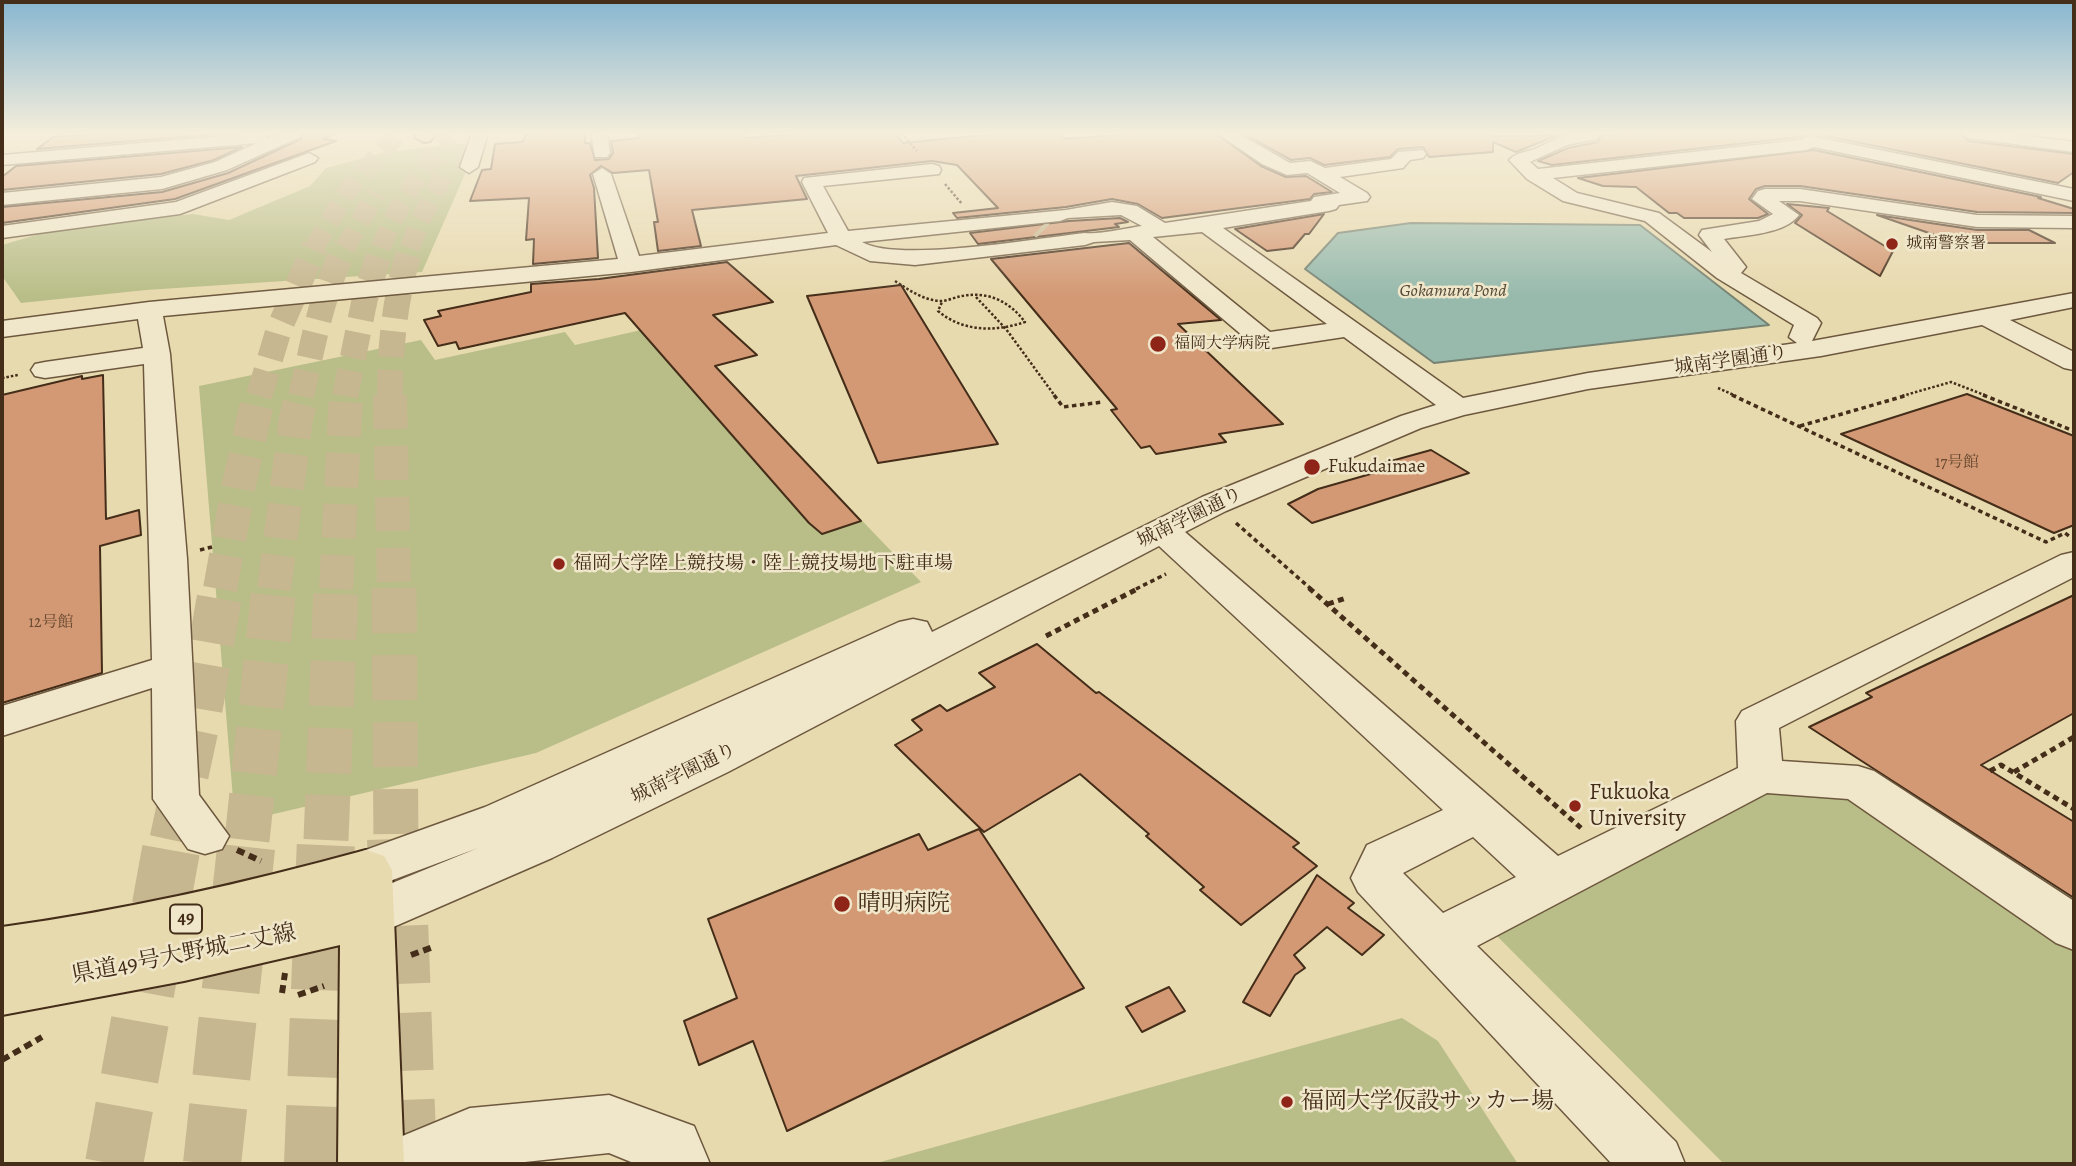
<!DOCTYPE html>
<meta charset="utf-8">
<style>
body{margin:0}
#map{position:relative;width:2076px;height:1166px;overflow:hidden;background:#e8daaf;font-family:Alegreya,serif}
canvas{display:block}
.frame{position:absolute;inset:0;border:4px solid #442d19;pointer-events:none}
</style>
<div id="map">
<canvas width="2076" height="1166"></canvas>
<div class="frame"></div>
</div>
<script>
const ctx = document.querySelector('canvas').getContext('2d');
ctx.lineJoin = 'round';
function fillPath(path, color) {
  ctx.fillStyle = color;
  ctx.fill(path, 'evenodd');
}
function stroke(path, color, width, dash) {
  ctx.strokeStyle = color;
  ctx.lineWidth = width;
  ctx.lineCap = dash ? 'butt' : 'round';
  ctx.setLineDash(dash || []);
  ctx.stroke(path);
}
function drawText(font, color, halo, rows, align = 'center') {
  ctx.font = font + ' Alegreya,"Noto Serif JP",serif';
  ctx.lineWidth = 5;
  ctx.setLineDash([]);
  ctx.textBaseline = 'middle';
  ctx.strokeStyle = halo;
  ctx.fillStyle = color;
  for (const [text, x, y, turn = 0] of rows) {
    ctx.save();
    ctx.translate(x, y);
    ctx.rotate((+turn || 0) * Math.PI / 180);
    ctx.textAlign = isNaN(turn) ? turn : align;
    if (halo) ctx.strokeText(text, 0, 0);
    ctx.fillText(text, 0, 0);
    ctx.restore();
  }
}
fillPath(new Path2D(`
 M465,143V174L422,272L146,290L21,303L2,276V245L53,230L193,214L229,220L310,186L326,168L386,152Z
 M672,323L921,582L536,753L235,823L199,386L421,340L435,360L565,332L575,345Z
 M1780,785L1859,801L1884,811L2074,942V1164H1724L1497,936Z
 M1402,1018L1438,1041L1518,1164H873Z`), '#b9be88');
const water = new Path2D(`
 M1411,223L1640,225L1769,325L1434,363L1305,269L1338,233Z`);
fillPath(water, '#97baad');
stroke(water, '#768272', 2);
const building = new Path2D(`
 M111,133H229L37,149L53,137Z
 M304,133H336L323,139L336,141L175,199L2,223V207L162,192L228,173L301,139Z
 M554,133H585V143H590L595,160L609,159L613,153L611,141L639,138L638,133H743L746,138L811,133H895L903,143L1005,133H1058L1066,139L1141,133H1215L1261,166L1286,177L1306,176L1332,192L1314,194L1310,199L1162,218L1138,204L1112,199L1066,207L957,218L953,213L998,208L957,165L932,161L796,176L807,199L692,210L701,246L658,251L654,222H658L649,170L613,173L601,166L590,175L594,188L598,258L533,264L534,239L526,240L529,198L470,201L482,170L491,169L495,144L522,142L526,135Z
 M1242,133H1492L1493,136L1558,135L1516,152L1493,142V152L1429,157L1423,147L1398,149L1390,157L1324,165L1310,158L1291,160Z
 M1689,133H1959L1969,141L2074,154V172L2058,183L1811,133L1800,137L1552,165L1538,161L1568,148L1598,142L1601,135Z
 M242,147L214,160L161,174L2,190V177L16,166Z
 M1814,150L2041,197L2038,198L2074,209V213L1977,212L1800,186H1765L1756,189L1749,199L1768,214L1758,218H1684L1677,213H1669L1636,187L1603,186L1578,178Z
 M1787,204L1829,208L1827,211L1893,251L1880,276L1795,223L1802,215Z
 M1324,214L1309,234H1305L1293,248L1267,251L1235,229Z
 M1877,215L1977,230H2029L2055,243H1958Z
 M1120,218L1128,222L1115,224L1119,227L978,244L970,233L1069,221Z
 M1129,243L1221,320L1178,324L1283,424L1219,434L1226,442L1156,454L1150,446L1141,448L1111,410L1117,409L991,259Z
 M727,262L773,302L713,315L757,355L715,366L861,521L822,534L809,523L625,313L459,349L456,342L438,346L424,320L441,316L438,311L531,292V284L599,279Z
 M901,285L998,444L878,463L807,296Z
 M103,375L106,519L139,510L141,535L100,546L102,673L2,703V395L82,376V379Z
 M1967,394L2074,436V525L2054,533L1841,434Z
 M1431,450L1469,473L1312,523L1288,504L1318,489L1381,471L1373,466Z
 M2074,595V713L1981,765L2074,822V898L1809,727L1872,697L1866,693Z
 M1037,644L1096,693L1099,692L1299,843L1293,847L1317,866L1241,925L1200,890L1204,887L1146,836L1149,834L1080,774L984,832L895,745L922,730L912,720L940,705L947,711L995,687L979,673Z
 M979,829L1084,988L787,1131L753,1041L699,1065L684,1021L737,998L708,919L919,834L928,850Z
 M1317,875L1354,903L1348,908L1384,935L1362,955L1327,927L1294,955L1305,968L1295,975L1270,1016L1243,1002Z
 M1169,987L1185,1011L1142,1032L1126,1007Z`);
fillPath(building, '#d39974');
stroke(building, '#442d19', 2);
stroke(new Path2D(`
 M1040,228L1043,231`), '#c7b791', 19, [19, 10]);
stroke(new Path2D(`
 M314,248L348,190L398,133
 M345,248L376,193
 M381,248C397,205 421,170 450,135
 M410,248L419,223L443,176`), '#c7b791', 20, [20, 10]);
stroke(new Path2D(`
 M259,396L279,329L315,246
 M301,396C313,346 321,292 346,246
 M345,396L365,298L382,246
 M390,396C390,345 395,295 411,246`), '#c7b791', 26, [26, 13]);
stroke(new Path2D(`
 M390,395L394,589
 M220,589L239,484L259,395
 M274,589L296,418L302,395
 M336,589L346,395`), '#c7b791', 34, [34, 17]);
stroke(new Path2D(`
 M394,588L396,840
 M172,840L199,715L221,588
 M247,840L274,588
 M326,840L336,588`), '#c7b791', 45, [45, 22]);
stroke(new Path2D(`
 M396,839L408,1164
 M114,1164L173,839
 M212,1164L247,839
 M313,1164L326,839`), '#c7b791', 58, [58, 29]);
const minor = new Path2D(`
 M259,133L265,134L267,139L280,133H302L300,137L227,170L162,189L2,205V193L161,177L215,162L257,143L2,165V155Z
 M472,133H488L478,167L469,173L460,167Z
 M591,133H607L610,153L607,157H595Z
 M1217,133H1237L1290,163L1310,161L1325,168L1391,159L1398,152L1423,150L1426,154L1423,158L1410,160L1403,168L1340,177L1367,193L1370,197L1367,201L1339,205L1336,209L1329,211L1223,228L1463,398L1588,373L1797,343L1789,337L1794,325L1717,278L1645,221L1563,201L1527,179L1509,160C1515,153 1526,152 1535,149C1555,140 1578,125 1599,135L1597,139L1567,145L1530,162L1538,169L1801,140L1810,136L2074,189V201L1814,147L1806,150L1553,178L1577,193L1659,213L1712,252L1699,235L1702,230L1759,221L1773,214L1752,199L1758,191L1765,189H1800L1977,215L2074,216V228L1977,227L1800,201H1779L1799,215C1785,234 1746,235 1724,239L1746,267L1741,273L1817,318L1821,323L1812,341L2074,293V307L2010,320L2074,352V370L2064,368L1982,325L1821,356L1588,389L1464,415L1421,428L1226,511L1185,532L1558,856L1738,768L1736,721L1742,711L2061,555L2074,552V577L1779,728L1782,761L1858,766L1874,771L2074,901V950L2056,943L1848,799L1767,793L1477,946L1676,1142L1685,1164H1612L1358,892L1351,878L1367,845L1443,810L1159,546L728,772L552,858L384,931L366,937L348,931L340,916L348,901L478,848L366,890L349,884L341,870L349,856L485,807L899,622L913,619L927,622L932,632L1202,497L1401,416L1436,405L1344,337L1265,349L1256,347L1130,240L1094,242L1085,245L915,265L870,261L836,245L631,272L163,316L170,354L187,559L199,795L229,836L222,849L205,854L188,849L153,799L152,688L2,736V706L152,660L144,364L45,378L35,376L31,370L35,364L45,362L143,348L138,319L2,337V321L149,302L618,259L593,174L602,168L611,174L639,256L828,233L802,182L804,178L932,164L939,166L941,170L939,174L823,186L848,231L1066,210L1112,202L1137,206L1165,223L1311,201L1314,197L1340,193L1307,173L1287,175L1262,164ZM1121,215L1142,226C1128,228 1096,235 1085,233C1039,238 897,263 862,242L1060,221L1068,218ZM1202,232L1327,324L1270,332L1153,237ZM1473,837L1516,877L1443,913L1403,873Z
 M1961,133H2007L2074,142V152L1969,138Z
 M309,153L318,158L315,162L180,214L2,238V226L176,202Z
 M609,1095L694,1126L710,1164H636L609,1153L506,1164H379L388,1142L470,1108Z`);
const major = new Path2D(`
 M366,850L384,856L392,870L404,1164H338L340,945L184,981L2,1015V927C126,910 246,883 366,850Z`);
const highway = new Path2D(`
 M418,133H436L430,141L424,142L415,137Z`);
stroke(minor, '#6d583e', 3);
stroke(major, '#442d19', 4);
stroke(highway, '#442d19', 4);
stroke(new Path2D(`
 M901,133L917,151
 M945,184L962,204
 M895,281C909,290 923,300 940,301C948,301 955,297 962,296C988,291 1009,301 1025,322C995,332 963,332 938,311L942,302
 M976,297L1006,329L1055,396
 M2,378L18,375
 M1718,388L1736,396
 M1902,396L1951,382L1987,396`), '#442d19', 2.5, [2.5, 2]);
stroke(new Path2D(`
 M1054,395L1063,407L1103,402
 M1732,395L2046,542L2065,533L2069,536
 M1983,395L2074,431
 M1800,426L1908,395
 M1236,523L1311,589
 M200,550L212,547
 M1136,589L1166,574`), '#442d19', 3.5, [4.5, 3.5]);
stroke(new Path2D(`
 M1309,588L1581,828
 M1328,604L1346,598
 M1046,636L1139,588
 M1990,771L2001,765L2074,809
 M2014,772L2074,737`), '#442d19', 5, [6, 4.5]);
stroke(new Path2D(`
 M237,850L261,861
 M411,955L433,947
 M282,993L285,973
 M298,995L324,986
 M2,1060L42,1037`), '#442d19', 6, [8, 5]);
fillPath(minor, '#f0e7cb');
fillPath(major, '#e8daaf');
fillPath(highway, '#e8daaf');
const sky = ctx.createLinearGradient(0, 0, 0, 296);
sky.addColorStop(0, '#87b6d0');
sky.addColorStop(0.45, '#f5eedb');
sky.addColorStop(1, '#f5eedb00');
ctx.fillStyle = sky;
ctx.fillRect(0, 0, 2076, 296);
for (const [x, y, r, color] of [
 [1892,244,7,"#8f2418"],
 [1158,344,9,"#8f2418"],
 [1312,467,9,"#8f2418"],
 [559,564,7,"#8f2418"],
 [1575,806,7,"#8f2418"],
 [842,904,9,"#8f2418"],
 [1287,1102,7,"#8f2418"]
]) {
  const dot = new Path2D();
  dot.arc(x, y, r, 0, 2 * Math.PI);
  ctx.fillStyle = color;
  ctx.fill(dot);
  stroke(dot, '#f0e7cb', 2.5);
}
drawText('16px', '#442d19', '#f0e7cb', [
 ["城南警察署",1906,244],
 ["福岡大学病院",1174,344]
], 'left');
drawText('16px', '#684830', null, [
 ["17号館",1957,463],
 ["12号館",51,623]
]);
drawText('italic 18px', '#554937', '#f0e7cb', [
 ["Gokamura Pond",1453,292]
]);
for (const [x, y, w] of [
 [186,919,32]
]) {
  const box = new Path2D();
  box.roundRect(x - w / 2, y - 14.5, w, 29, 5);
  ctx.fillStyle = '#f0e7cb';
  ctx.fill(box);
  stroke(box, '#442d19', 2);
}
drawText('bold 18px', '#442d19', null, [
 ["49",186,919]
]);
drawText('19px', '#442d19', '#f0e7cb', [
 ["城南学園通り",1731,361,-8],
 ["城南学園通り",1190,518,-26],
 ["城南学園通り",684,774,-26]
]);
drawText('19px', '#442d19', '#f0e7cb', [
 ["Fukudaimae",1328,467],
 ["福岡大学陸上競技場・陸上競技場地下駐車場",573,564]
], 'left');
drawText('23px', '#442d19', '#f0e7cb', [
 ["Fukuoka",1589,793],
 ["University",1589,819],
 ["晴明病院",858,904],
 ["福岡大学仮設サッカー場",1301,1102]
], 'left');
drawText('23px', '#442d19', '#f0e7cb', [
 ["県道49号大野城二丈線",184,955,-11]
]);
</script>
